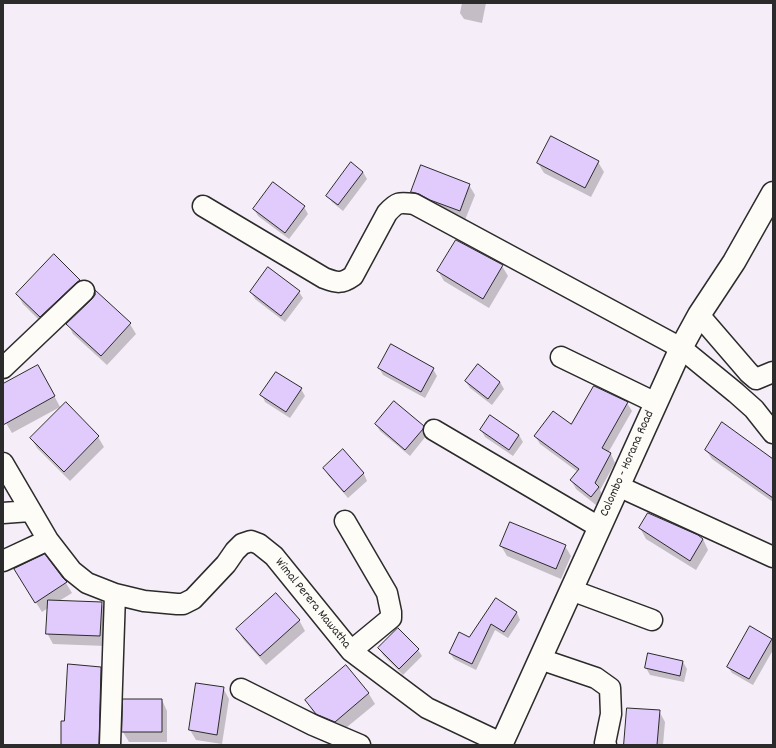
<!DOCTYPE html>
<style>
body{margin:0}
#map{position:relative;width:776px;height:748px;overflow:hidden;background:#f5edf8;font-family:Dekko,sans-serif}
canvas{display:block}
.frame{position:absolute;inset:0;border:4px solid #2b2b2b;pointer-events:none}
</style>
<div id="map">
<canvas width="776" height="748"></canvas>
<div class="frame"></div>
</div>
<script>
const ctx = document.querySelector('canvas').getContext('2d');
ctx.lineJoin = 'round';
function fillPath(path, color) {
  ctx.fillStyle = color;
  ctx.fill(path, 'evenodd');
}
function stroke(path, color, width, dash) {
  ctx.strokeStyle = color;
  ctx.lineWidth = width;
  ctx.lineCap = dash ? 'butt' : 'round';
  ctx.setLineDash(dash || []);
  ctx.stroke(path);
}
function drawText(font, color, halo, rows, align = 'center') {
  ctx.font = font + ' Dekko,sans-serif';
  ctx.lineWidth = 3.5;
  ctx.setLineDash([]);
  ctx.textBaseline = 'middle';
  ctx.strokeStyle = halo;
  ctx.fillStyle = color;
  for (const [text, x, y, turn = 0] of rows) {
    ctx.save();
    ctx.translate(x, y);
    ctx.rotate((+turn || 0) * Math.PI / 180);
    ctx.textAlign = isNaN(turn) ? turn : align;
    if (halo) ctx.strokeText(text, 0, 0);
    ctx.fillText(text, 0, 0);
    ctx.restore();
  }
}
fillPath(new Path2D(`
 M462,3H486L482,23L464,19L460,13Z
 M598,162L604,172L591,197L544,173L538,163Z
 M363,172L367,179L343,211L332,202L328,196Z
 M469,185L475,195L465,220L418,202L412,192Z
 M304,207L308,214L289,239L258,216L254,209Z
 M54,256L80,281L85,291L46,327L23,304L17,294Z
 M502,266L508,276L489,308L444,281L438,271Z
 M251,292H299L303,298L285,322L255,299Z
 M68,324H130L136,334L107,365L73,334Z
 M391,346L433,369L437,376L425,398L383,375L379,368Z
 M44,376L60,407L12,433L3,418V385Z
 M466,382H500L504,389L492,405L470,388Z
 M301,389L305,396L290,418L265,402L262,395Z
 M627,403L632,411L608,453L611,454L615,463L600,490L603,496L596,505L576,489L571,480L578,472L540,444L535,436L572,426Z
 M376,424L423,427L427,434L426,436L410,456L380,431Z
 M481,430L519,435L523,442L513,456L485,437Z
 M98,437L104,447L70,481L37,448L31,438Z
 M706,450L773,460V502L712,459Z
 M343,451L364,474L367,481L348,498L328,475L324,468Z
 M640,528L703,539L708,550L696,570L646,539Z
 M501,546H565L571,556L561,579L507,556Z
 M21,579H62L66,583L72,593L59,601L101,603L107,613L106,646L53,644L47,633L48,608L42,612Z
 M496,599L517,613L520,620L508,638L495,630L476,670L454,659L450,653L470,639Z
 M299,620L305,631L266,665L243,639L237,629Z
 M771,640L773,643V650L753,685L732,673L728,667Z
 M379,648L418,650L422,656L403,675L383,655Z
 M683,662L687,669L684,682L650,675L646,668Z
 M346,666L369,694L375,704L341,732L323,724L312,710L306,700Z
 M100,668L105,677L103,745H62L65,722Z
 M197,684L223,688L229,699L222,744L196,740L190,730Z
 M162,700L167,711V742H129L123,732Z
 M659,711L665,722L663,745H625Z`), '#0003');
const building = new Path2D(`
 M551,136L599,161L585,188L537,163Z
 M351,162L363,172L338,205L326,196Z
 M421,165L470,184L460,211L430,200L419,194L411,192Z
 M273,182L305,206L285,233L253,209Z
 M456,240L503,265L483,299L437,271Z
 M54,254L80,280L76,283L40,317L16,294Z
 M268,267L300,291L281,316L250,292Z
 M95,290L131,323L101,356L66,324L92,299L95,295Z
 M391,344L434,368L421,392L378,368Z
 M478,364L500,382L488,399L465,381Z
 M38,365L55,396L3,425V384Z
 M276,372L302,388L286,412L260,395Z
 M594,386L628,402L602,448L611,453L595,483L599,487L591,497L570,480L579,469L534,436L553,411L571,424Z
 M394,401L424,426L423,429L405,450L375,424Z
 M66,402L99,436L64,472L30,438Z
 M490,415L519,435L509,450L480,430Z
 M722,422L773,459V498L705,450Z
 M343,449L364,473L344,492L323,468Z
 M648,513L698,535L703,539L690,561L639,528Z
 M510,522L566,545L556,569L500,546Z
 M45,554L63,578L67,582L35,603L14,569Z
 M276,593L300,620L260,656L236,629Z
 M496,598L517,612L504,632L491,624L472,664L449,653L459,632L469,637Z
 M48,600L102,602L100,636L46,634Z
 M750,626L772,639L749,679L727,667Z
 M398,628L419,649L399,669L378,648Z
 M648,653L683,661L680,676L645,668Z
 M68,664L101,667L99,745H61V721H64Z
 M346,665L369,693L335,722L316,714L305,700Z
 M196,683L224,687L217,735L189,730Z
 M123,699H162V732H122Z
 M627,708L660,710L657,745H624Z`);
fillPath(building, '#e1cbfc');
stroke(building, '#2b2b2b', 1);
const street = new Path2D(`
 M203,206L324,278C337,283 342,284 353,276L387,213C397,202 399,202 414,204L681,348L736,393L754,409L773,433
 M699,315L749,373L756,379L773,372
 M561,357L656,403
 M3,368L84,291
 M434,430L599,527
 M3,463L48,540L72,571L87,583L115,594L144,601L177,604H183L193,599L226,564L235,551L242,544L251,541L259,544L274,556L351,651L427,708L501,743
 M618,486L773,557
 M3,513L30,511
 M345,521L387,593L391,612V618L351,651
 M3,561L48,540
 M571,590L652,620
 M540,659L596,678L610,688L611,714L605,743L606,745
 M241,689L313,725L360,745
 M110,745L115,594`);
const primary = new Path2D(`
 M501,745L681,348L699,315L734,262L773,193`);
stroke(street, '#2b2b2b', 23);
stroke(primary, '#2b2b2b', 25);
stroke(street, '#fdfcf7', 20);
stroke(primary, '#fdfcf7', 22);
drawText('13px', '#2b2b2b', '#fdfcf7', [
 ["Colombo - Horana Road",628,464,-66],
 ["Wimal Perera Mawatha",312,604,51]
]);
</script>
